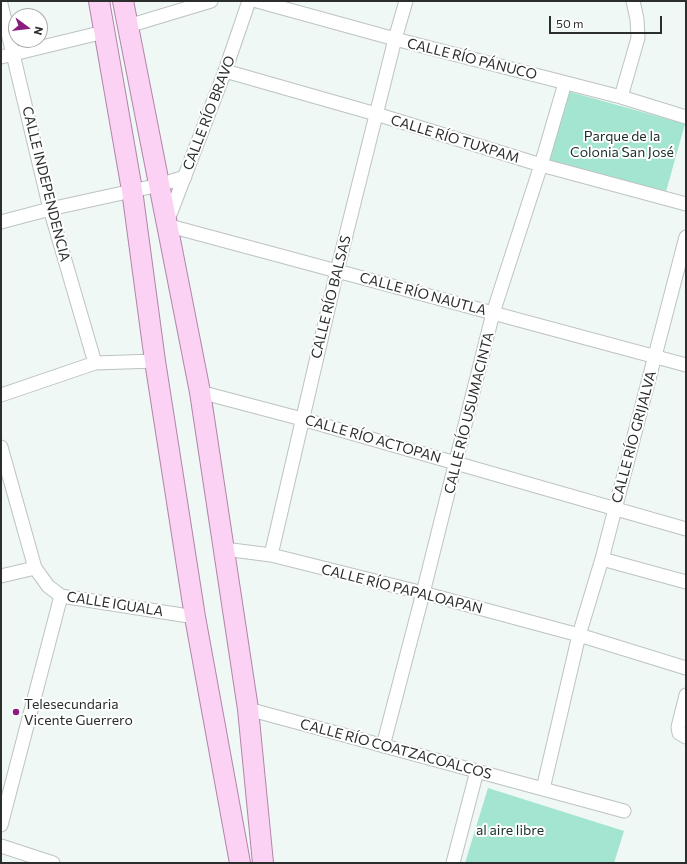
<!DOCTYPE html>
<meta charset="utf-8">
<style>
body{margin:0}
#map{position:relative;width:687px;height:864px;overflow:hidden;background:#f0f8f5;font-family:Commissioner,sans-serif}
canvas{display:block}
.frame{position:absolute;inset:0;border:2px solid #2b2e2d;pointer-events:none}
.north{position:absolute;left:8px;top:8px;width:40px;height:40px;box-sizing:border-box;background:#fff;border:1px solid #aaabab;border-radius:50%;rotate:105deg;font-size:11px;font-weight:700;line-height:16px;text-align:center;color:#2b2e2d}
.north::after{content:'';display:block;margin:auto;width:14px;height:18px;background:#8c1d80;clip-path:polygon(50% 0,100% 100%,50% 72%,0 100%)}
.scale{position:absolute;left:549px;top:16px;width:113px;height:18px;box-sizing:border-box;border:2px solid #2b2e2d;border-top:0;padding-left:5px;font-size:12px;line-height:14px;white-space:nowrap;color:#2b2e2d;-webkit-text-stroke:3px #fff;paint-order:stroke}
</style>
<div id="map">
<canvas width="687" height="864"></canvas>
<div class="frame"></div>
<div class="north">N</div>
<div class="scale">50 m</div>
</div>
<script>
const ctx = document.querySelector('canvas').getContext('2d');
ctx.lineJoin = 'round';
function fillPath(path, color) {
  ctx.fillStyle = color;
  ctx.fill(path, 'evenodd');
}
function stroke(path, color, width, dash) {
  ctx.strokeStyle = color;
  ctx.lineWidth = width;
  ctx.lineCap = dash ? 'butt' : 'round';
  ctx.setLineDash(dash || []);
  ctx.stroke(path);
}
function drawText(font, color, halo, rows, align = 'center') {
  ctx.font = font + ' Commissioner,sans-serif';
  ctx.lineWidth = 4;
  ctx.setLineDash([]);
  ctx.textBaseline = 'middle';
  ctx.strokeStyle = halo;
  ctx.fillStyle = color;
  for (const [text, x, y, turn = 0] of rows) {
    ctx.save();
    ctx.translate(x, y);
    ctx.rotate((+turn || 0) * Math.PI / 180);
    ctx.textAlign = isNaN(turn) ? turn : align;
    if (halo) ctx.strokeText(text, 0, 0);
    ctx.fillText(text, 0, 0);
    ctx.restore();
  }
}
fillPath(new Path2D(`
 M567,91L685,124L665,195L547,162Z
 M488,788L624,831L614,863H465Z`), '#a3e5d1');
const minor = new Path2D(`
 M249,1L225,71L166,225L686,365
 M257,1L395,39L621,97L686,117
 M1,4L50,209L95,363
 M128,26L211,1
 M1,57L104,32
 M225,71L376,114L541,165L686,204
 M621,97L638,38L637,19L633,1
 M1,222L50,209L159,185L185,177
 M200,392L302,419L686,529
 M1,395L95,363L155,361
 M1,447L35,568L48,586L61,596L195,617
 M224,549L271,555L423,593L579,635L686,668
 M271,555L337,271L395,39L406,1
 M602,559L686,582
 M1,576L35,568
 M686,695L678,727L679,733L686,737
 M248,709L624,811
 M383,746L423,593L493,313L541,165L565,83
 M543,789L579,635L602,559L686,237
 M1,825L61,596
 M1,846L53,863
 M453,863L477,771`);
const primary = new Path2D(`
 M99,1L132,190L155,361L195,617L240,863
 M123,1L200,392L248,709L263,863`);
stroke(minor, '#bcc3c1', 15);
stroke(primary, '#b185a9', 22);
stroke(minor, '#fff', 13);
stroke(primary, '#fbd2f4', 20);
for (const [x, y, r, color] of [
 [16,712,4,"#8c1d80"]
]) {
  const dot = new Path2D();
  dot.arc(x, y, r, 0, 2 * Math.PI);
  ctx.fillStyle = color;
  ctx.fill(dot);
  stroke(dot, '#fff', 1.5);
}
drawText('14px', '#2b2e2d', '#fff', [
 ["CALLE RÍO PÁNUCO",472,59,14],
 ["CALLE RÍO BRAVO",209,113,-69],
 ["CALLE RÍO TUXPAM",455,139,17],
 ["CALLE INDEPENDENCIA",46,184,76],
 ["CALLE RÍO NAUTLA",423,294,15],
 ["CALLE RÍO BALSAS",331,297,-76],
 ["CALLE RÍO USUMACINTA",469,413,-76],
 ["CALLE RÍO GRIJALVA",634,437,-75],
 ["CALLE RÍO ACTOPAN",373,439,16],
 ["CALLE RÍO PAPALOAPAN",402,589,14],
 ["CALLE IGUALA",115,604,9],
 ["CALLE RÍO COATZACOALCOS",396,749,15]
]);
drawText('14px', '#1a2f29', '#fff', [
 ["Parque de la",622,136],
 ["Colonia San José",622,152],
 ["al aire libre",510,830]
]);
drawText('14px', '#2b2e2d', '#fff', [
 ["Telesecundaria",24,704],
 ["Vicente Guerrero",24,720]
], 'left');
</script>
